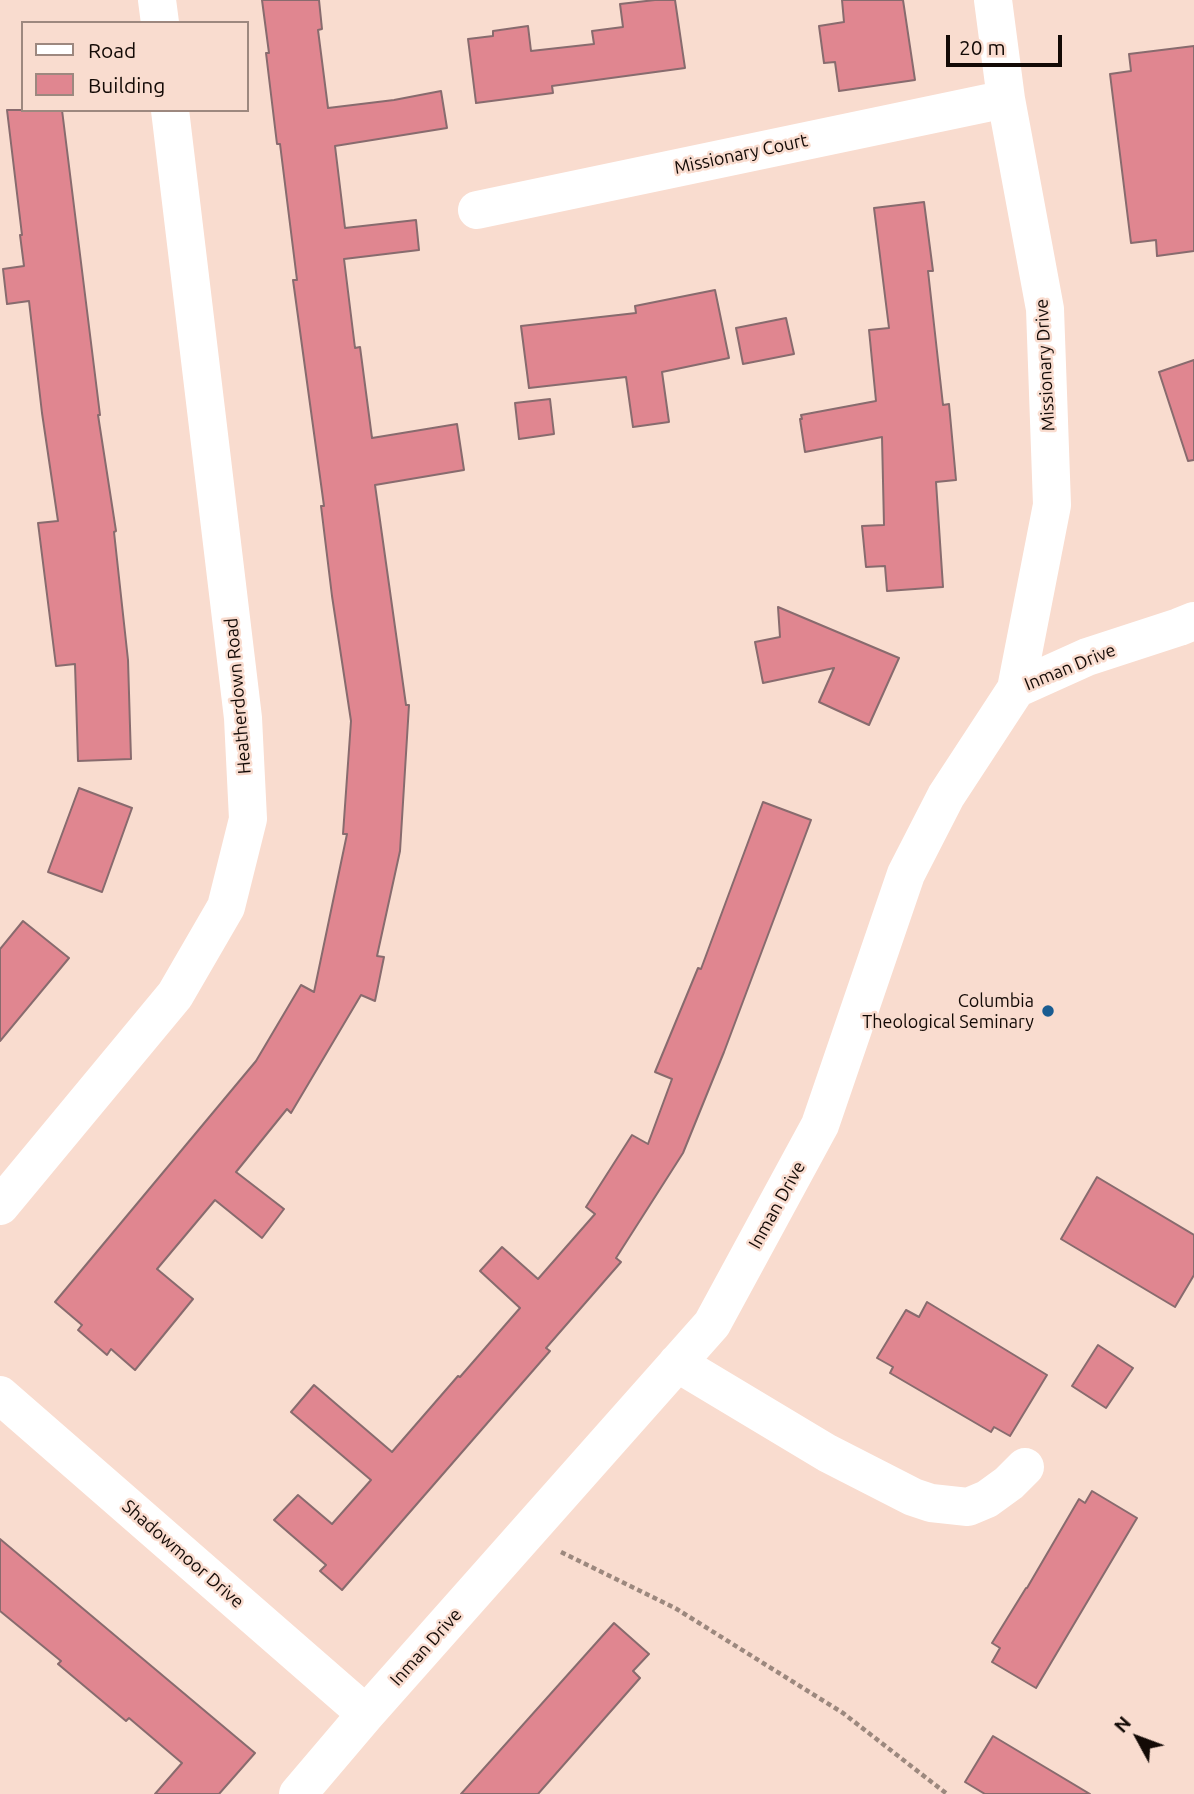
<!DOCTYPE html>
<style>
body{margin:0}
#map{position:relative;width:1194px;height:1794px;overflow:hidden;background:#f9dccf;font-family:Ubuntu,sans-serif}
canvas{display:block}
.legend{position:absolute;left:21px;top:21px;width:228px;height:91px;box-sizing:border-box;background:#f9dccf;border:2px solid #9d887f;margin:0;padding:9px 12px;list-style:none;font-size:21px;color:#130a06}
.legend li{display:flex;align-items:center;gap:14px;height:35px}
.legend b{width:35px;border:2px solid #9d887f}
.north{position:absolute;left:1103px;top:1703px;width:70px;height:70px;-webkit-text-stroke:5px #f9dccf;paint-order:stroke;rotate:311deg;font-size:19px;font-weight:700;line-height:28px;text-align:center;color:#130a06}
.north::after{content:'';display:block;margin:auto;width:24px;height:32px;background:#130a06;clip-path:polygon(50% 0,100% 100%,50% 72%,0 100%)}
.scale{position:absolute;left:946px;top:35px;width:116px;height:32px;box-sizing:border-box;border:4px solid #130a06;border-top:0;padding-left:9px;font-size:21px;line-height:24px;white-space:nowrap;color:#130a06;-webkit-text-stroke:5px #f9dccf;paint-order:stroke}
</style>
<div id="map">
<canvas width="1194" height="1794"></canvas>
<ul class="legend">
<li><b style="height:9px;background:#fff"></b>Road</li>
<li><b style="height:19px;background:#e08690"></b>Building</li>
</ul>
<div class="north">N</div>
<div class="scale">20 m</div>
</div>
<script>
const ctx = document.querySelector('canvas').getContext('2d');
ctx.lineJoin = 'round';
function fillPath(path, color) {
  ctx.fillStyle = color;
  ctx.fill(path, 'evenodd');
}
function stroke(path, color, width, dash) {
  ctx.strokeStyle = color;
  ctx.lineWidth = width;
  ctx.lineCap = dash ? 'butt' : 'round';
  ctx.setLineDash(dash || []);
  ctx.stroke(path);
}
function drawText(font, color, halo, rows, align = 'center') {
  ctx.font = font + ' Ubuntu,sans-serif';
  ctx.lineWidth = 5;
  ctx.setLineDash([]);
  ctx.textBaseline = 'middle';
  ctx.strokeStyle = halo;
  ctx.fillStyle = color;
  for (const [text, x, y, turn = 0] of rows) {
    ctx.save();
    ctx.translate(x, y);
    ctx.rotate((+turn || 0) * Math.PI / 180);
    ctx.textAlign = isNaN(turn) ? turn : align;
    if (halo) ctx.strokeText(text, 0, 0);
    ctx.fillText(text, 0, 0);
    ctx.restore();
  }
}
const building = new Path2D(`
 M262,0H319L322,29L318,30L328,108L394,100L441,91L447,128L335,146L345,228L416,220L419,250L344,259L355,348L360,347L372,438L457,424L464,470L375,485L406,705H409L400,851L377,956L384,957L375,1001L361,995L291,1113L287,1109L236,1172L284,1209L262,1238L215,1200L157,1269L193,1299L135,1370L111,1349L107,1355L78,1330L82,1325L55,1302L256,1061L301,985L314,992L347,834H343L351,721L332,596L321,506H324L293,280H297L280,144H277L266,53H269Z
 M655,0H675L685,68L552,86L553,93L476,103L468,39L493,36V31L528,26L531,51L594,44L592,31L623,27L620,4Z
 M842,0H903L915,80L839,91L835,62L824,63L819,26L844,22Z
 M1194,46V251L1157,256L1156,240L1131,243L1110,74L1131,71L1129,54Z
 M7,110H62L100,415H98L116,531L114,532L128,660L131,759L78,761L75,664L56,666L38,523L58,521L42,413L29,301L7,304L3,269L24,266L20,235H22Z
 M924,202L933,271H928L943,405L949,404L956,480L936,482L943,587L887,591L885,566L866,567L862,526L884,525L882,437L805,452L800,419H802L801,415L876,401L869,330L889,328L874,208Z
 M715,290L729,358L662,372L669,422L633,427L626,377L529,388L521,326L636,313L635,306Z
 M786,318L794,354L743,364L736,328Z
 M1194,360V460L1188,461L1159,372Z
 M550,399L554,434L519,439L515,403Z
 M778,607L899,658L869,725L819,702L834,668L763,683L755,642L780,637Z
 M79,788L132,808L102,892L48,872Z
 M763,802L811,820L724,1052L683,1153L616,1258L621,1262L546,1348L550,1351L342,1590L320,1571L326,1565L274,1520L298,1495L332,1524L371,1480L291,1412L314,1385L392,1452L458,1376L460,1377L520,1308L480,1271L502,1247L538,1279L595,1214L586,1207L632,1135L648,1144L672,1079L655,1072L698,968L701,969Z
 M23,921L69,958L0,1041V949Z
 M1097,1177L1194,1235V1275L1175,1307L1061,1239Z
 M927,1302L1047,1375L1010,1436L994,1427L991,1432L890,1373L893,1367L877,1358L906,1310L919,1317Z
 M1098,1345L1133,1368L1106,1408L1072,1386Z
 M1092,1491L1137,1518L1036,1688L992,1662L1000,1648L992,1643L1026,1588H1027L1079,1499L1085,1503Z
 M0,1539L255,1753L219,1794H155L182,1763L129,1718L126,1721L58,1664L61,1661L0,1611Z
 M614,1623L649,1654L633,1671L640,1678L538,1794H461Z
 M993,1736L1090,1794H985L965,1782Z`);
fillPath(building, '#e08690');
stroke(building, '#886b6e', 2);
stroke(new Path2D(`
 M561,1552L675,1608L843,1713L947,1794`), '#9c887e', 4.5, [5, 3.5]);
stroke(new Path2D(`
 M157,0L160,23
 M993,0L1006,99L1045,309L1052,505L1016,689
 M477,210L1006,99
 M0,1206L175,995L226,907L248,819L243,718L170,110
 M677,1363L827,1453L913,1497L931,1503L968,1507L987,1499L1009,1483L1025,1467
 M0,1395L366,1714
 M298,1794L366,1714L712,1324L820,1125L906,874L946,796L1016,689L1087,657L1179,627L1194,621`), '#fff', 38);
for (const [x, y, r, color] of [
 [1048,1011,7,"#195c91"]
]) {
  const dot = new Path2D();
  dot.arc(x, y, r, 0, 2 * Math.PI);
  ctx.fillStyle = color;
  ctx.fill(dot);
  stroke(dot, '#f9dccf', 2.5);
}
drawText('18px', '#130a06', '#f9dccf', [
 ["Missionary Court",741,154,-12],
 ["Missionary Drive",1045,365,-93],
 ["Inman Drive",1070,667,-22],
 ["Heatherdown Road",238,696,-95],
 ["Inman Drive",777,1205,-61],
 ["Shadowmoor Drive",183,1554,41],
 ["Inman Drive",426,1647,-48]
]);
drawText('18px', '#130a06', '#f9dccf', [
 ["Columbia",1034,1001],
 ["Theological Seminary",1034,1022]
], 'right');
</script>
